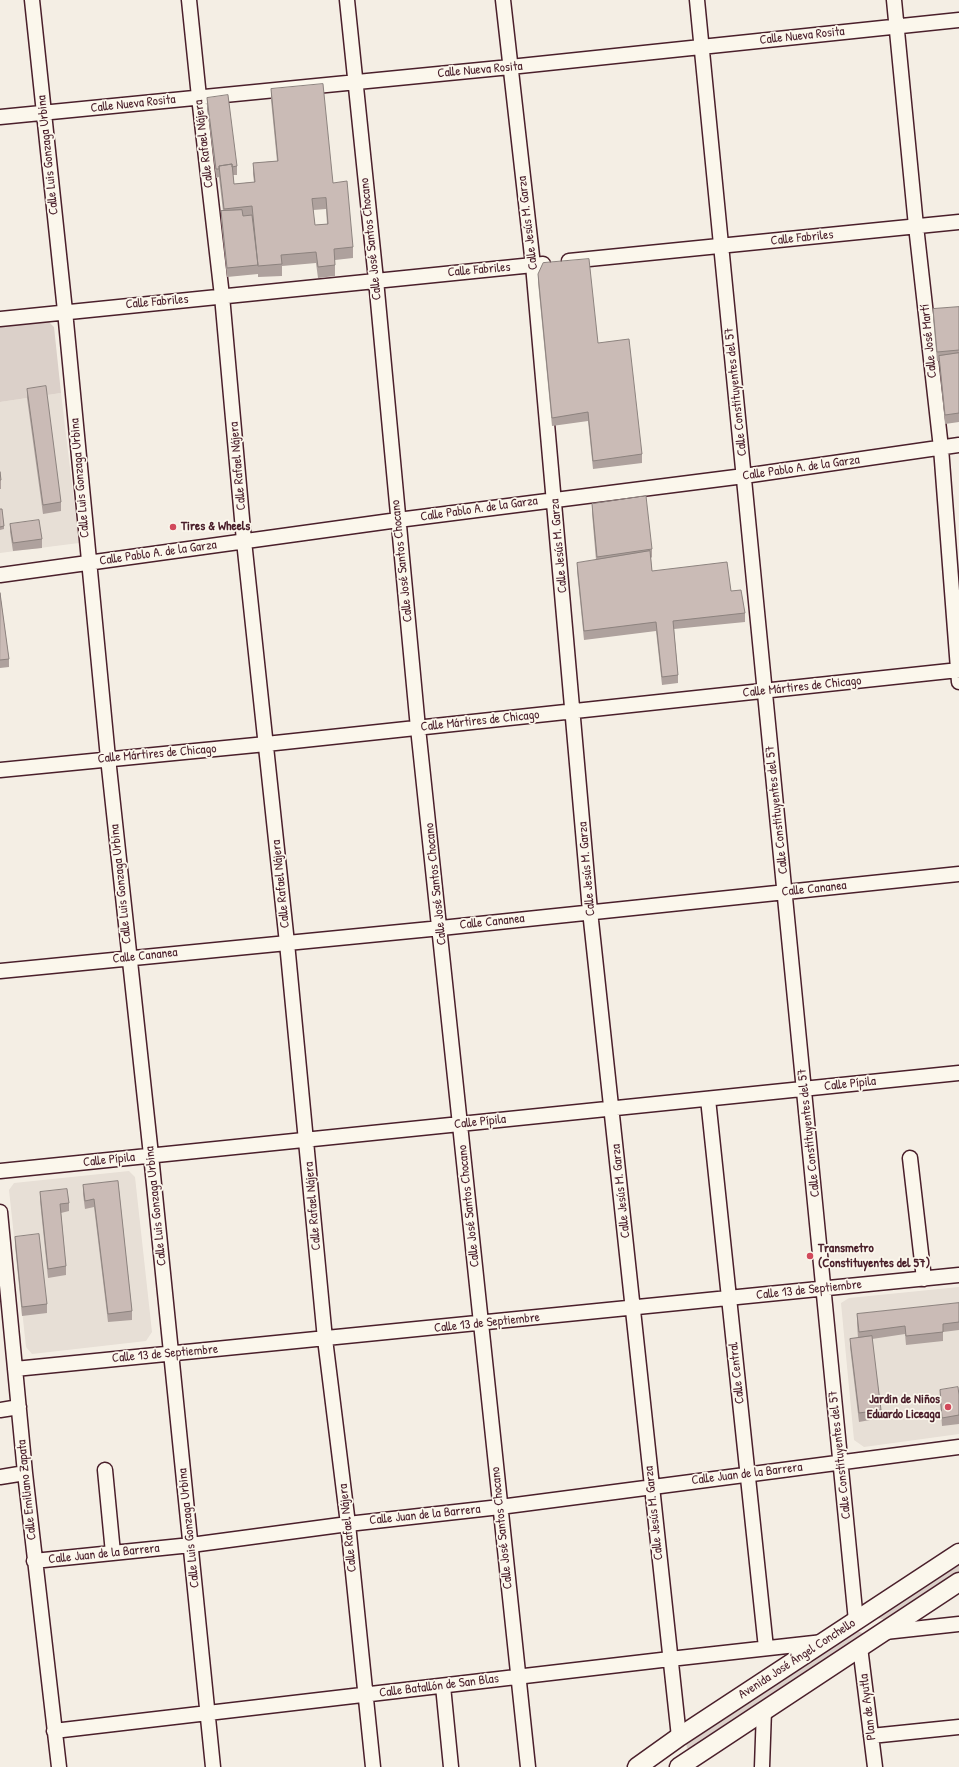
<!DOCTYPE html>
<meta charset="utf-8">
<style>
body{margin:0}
canvas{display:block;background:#f4eee4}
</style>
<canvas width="959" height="1767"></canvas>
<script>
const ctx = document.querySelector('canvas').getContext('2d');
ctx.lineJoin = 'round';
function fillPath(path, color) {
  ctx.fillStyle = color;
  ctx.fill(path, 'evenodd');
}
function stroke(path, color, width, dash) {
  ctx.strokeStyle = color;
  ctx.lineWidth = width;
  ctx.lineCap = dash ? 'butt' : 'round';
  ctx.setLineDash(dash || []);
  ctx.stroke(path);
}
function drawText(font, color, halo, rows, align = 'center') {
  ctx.font = font + ' "Patrick Hand",sans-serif';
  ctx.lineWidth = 3.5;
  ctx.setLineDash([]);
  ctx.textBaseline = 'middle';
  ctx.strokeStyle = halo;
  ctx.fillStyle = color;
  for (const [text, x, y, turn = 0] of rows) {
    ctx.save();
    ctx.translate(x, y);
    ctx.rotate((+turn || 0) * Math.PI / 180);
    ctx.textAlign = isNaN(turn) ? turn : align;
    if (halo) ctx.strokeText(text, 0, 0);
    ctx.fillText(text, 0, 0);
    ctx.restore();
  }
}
fillPath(new Path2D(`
 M61,393L79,543L0,553V402Z
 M129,1171L135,1177L152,1332L146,1341L32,1354L26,1347L9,1190L14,1183Z
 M959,1287V1434L864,1447L854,1440L841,1303L849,1298Z`), '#e7dfd6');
fillPath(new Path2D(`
 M48,321L54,327L61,393L0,402V325Z
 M959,1561V1575L888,1621L875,1617Z
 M854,1630L868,1635L690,1750L687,1748L686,1742Z`), '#dbd0c9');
const minor = new Path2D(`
 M32,0L65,311L108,758L151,1155L213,1767
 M189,0L199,97L222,296L244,541L287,943L325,1339L348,1524L373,1767
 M347,0L376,280L418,728L528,1767
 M503,0L533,265L590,911L679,1737
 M697,0L856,1621
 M894,0L916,226L941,448L959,682
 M0,117L510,67L959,20
 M569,261L959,222
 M0,319L543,264
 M0,575L398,520L744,476L959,445
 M0,770L266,744L959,670
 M0,971L441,928L959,874
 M708,1099L766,1648
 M910,1158L924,1279
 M0,1171L959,1073
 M0,1212L25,1473L59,1767
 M15,1369L959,1275
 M0,1410L19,1407
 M105,1470L113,1553
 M0,1477L25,1473
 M34,1561L191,1545L348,1524L500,1507L959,1447
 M885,1632L959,1624
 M860,1647L875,1767
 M443,1686L451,1767
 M54,1731L670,1659L823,1642
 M871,1736L959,1727
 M762,1767L764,1710`);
const major = new Path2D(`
 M637,1767L679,1737L959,1553
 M679,1767L959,1582`);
stroke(minor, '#4a1f2b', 17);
stroke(major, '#4a1f2b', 21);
stroke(minor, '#fbf7ec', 14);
stroke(major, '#fbf7ec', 18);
fillPath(new Path2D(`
 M271,89L333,183L353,247V258L335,260V276L318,278L316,263L282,266V276L258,277V274L227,277L221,219V211H223L219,177L216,178L207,107V98L237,166V175H233L234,184L254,182L253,174V163L277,161L271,100ZM326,209L327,224L315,225L313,210Z
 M538,274L598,343L642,454V463L593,469L588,421L552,426L538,282Z
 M959,307V422L945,424L939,361H937L933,318V309Z
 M27,389L61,502V511L43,514L27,398Z
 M0,472L1,480V489H0Z
 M592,504L652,549V557L651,558L652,571L731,591L745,613V622L674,629L678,675V683L662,685L656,631L584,640L577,571V563L596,560L592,513Z
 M0,509L4,526V529L0,530Z
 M10,524L42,539V548L13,551L10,532Z
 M0,593L9,659V667L0,668Z
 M118,1181L132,1311V1320L108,1322L94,1207L85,1209L83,1194V1185Z
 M40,1192L69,1203V1211L61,1213L66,1266V1275L48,1278L40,1201Z
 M15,1237L47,1304V1313L22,1316L15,1245Z
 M959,1303V1330L943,1332V1341L906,1345L905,1334L872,1339L881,1410V1418L859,1422L850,1347V1339L858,1338L857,1323V1314Z
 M940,1390L959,1395V1424L942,1426L940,1398Z`), '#aea19d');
const building = new Path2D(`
 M323,84L333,183L347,181L353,247L334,249L335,265L318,267L316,252L281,255L282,264L258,266L252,206L224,209L219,166L232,164L234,184L255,182L253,163L278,161L271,89ZM326,198L328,224L315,225L312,199Z
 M228,95L237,166L232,167V164L219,166V169H216L207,98Z
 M242,210L243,216L252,215L258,265L227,268L221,211Z
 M589,259L598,343L629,339L642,454L593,461L588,412L552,418L538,274L543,263Z
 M959,307V350L937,352L933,309Z
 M959,353V413L945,415L939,356Z
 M46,386L61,502L43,505L27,389Z
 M0,472L1,480H0Z
 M646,496L652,549L597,557L592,504Z
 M0,509H2L4,526L0,527Z
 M39,520L42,539L13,543L10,524Z
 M650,551L652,571L727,562L731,591L741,590L745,613L673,621L678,675L662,677L656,622L584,631L577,563Z
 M0,593L9,659L0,660Z
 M118,1181L132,1311L108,1314L94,1199L85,1201L83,1185Z
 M67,1189L69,1203L60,1204L66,1266L48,1269L40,1192Z
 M39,1234L47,1304L22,1307L15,1237Z
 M959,1303V1322L943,1324V1332L906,1336L905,1326L859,1332L857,1314Z
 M872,1336L881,1410L859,1413L850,1339Z
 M958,1387L959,1395V1415L942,1418L940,1390Z`);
fillPath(building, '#cabbb6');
stroke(building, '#8d837f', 1);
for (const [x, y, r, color] of [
 [173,527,4,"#d1495b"],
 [810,1256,4,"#d1495b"],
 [948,1407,4,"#d1495b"]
]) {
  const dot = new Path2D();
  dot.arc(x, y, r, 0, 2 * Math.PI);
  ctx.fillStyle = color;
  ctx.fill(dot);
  stroke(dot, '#fbf7ec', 1.5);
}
drawText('13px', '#4a1f2b', '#fbf7ec', [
 ["Calle Nueva Rosita",802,36,-6],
 ["Calle Nueva Rosita",480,70,-5],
 ["Calle Nueva Rosita",133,104,-6],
 ["Calle Rafael Nájera",204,144,-97],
 ["Calle Luis Gonzaga Urbina",48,155,-96],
 ["Calle Jesús M. Garza",528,223,-97],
 ["Calle Fabriles",802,238,-6],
 ["Calle José Santos Chocano",371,239,-96],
 ["Calle Fabriles",479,270,-5],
 ["Calle Fabriles",157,302,-5],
 ["Calle José Martí",929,341,-96],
 ["Calle Constituyentes del 57",736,392,-96],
 ["Calle Rafael Nájera",238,466,-95],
 ["Calle Pablo A. de la Garza",801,468,-8],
 ["Calle Luis Gonzaga Urbina",80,478,-95],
 ["Calle Pablo A. de la Garza",479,509,-8],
 ["Calle Jesús M. Garza",559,546,-95],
 ["Calle Pablo A. de la Garza",158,553,-8],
 ["Calle José Santos Chocano",402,561,-96],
 ["Calle Mártires de Chicago",802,687,-6],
 ["Calle Mártires de Chicago",480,721,-6],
 ["Calle Mártires de Chicago",157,754,-5],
 ["Calle Constituyentes del 57",777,810,-96],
 ["Calle Jesús M. Garza",587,869,-95],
 ["Calle Luis Gonzaga Urbina",121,884,-96],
 ["Calle Rafael Nájera",281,884,-96],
 ["Calle José Santos Chocano",436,884,-96],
 ["Calle Cananea",814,889,-6],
 ["Calle Cananea",492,922,-6],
 ["Calle Cananea",145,956,-6],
 ["Calle Pípila",850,1084,-6],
 ["Calle Pípila",480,1122,-6],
 ["Calle Constituyentes del 57",809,1133,-96],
 ["Calle Pípila",109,1160,-6],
 ["Calle Jesús M. Garza",621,1191,-96],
 ["Calle Luis Gonzaga Urbina",156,1206,-96],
 ["Calle Rafael Nájera",313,1206,-95],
 ["Calle José Santos Chocano",469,1206,-96],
 ["Calle 13 de Septiembre",809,1290,-6],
 ["Calle 13 de Septiembre",487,1323,-6],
 ["Calle 13 de Septiembre",165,1354,-5],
 ["Calle Central",737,1373,-96],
 ["Calle Constituyentes del 57",840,1455,-96],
 ["Calle Juan de la Barrera",747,1474,-7],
 ["Calle Emiliano Zapata",27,1490,-96],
 ["Calle Jesús M. Garza",654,1513,-96],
 ["Calle Juan de la Barrera",425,1515,-6],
 ["Calle Luis Gonzaga Urbina",189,1528,-96],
 ["Calle Rafael Nájera",348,1528,-96],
 ["Calle José Santos Chocano",502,1528,-96],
 ["Calle Juan de la Barrera",104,1554,-6],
 ["Avenida José Ángel Conchello",797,1659,-33],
 ["Calle Batallón de San Blas",439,1686,-7],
 ["Plan de Ayutla",868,1707,-97]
]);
drawText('bold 13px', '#4a1f2b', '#fbf7ec', [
 ["Tires & Wheels",181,527],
 ["Transmetro",818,1249],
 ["(Constituyentes del 57)",818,1264],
 ["Jardín de Niños",940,1400,"right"],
 ["Eduardo Liceaga",940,1415,"right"]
], 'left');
</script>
